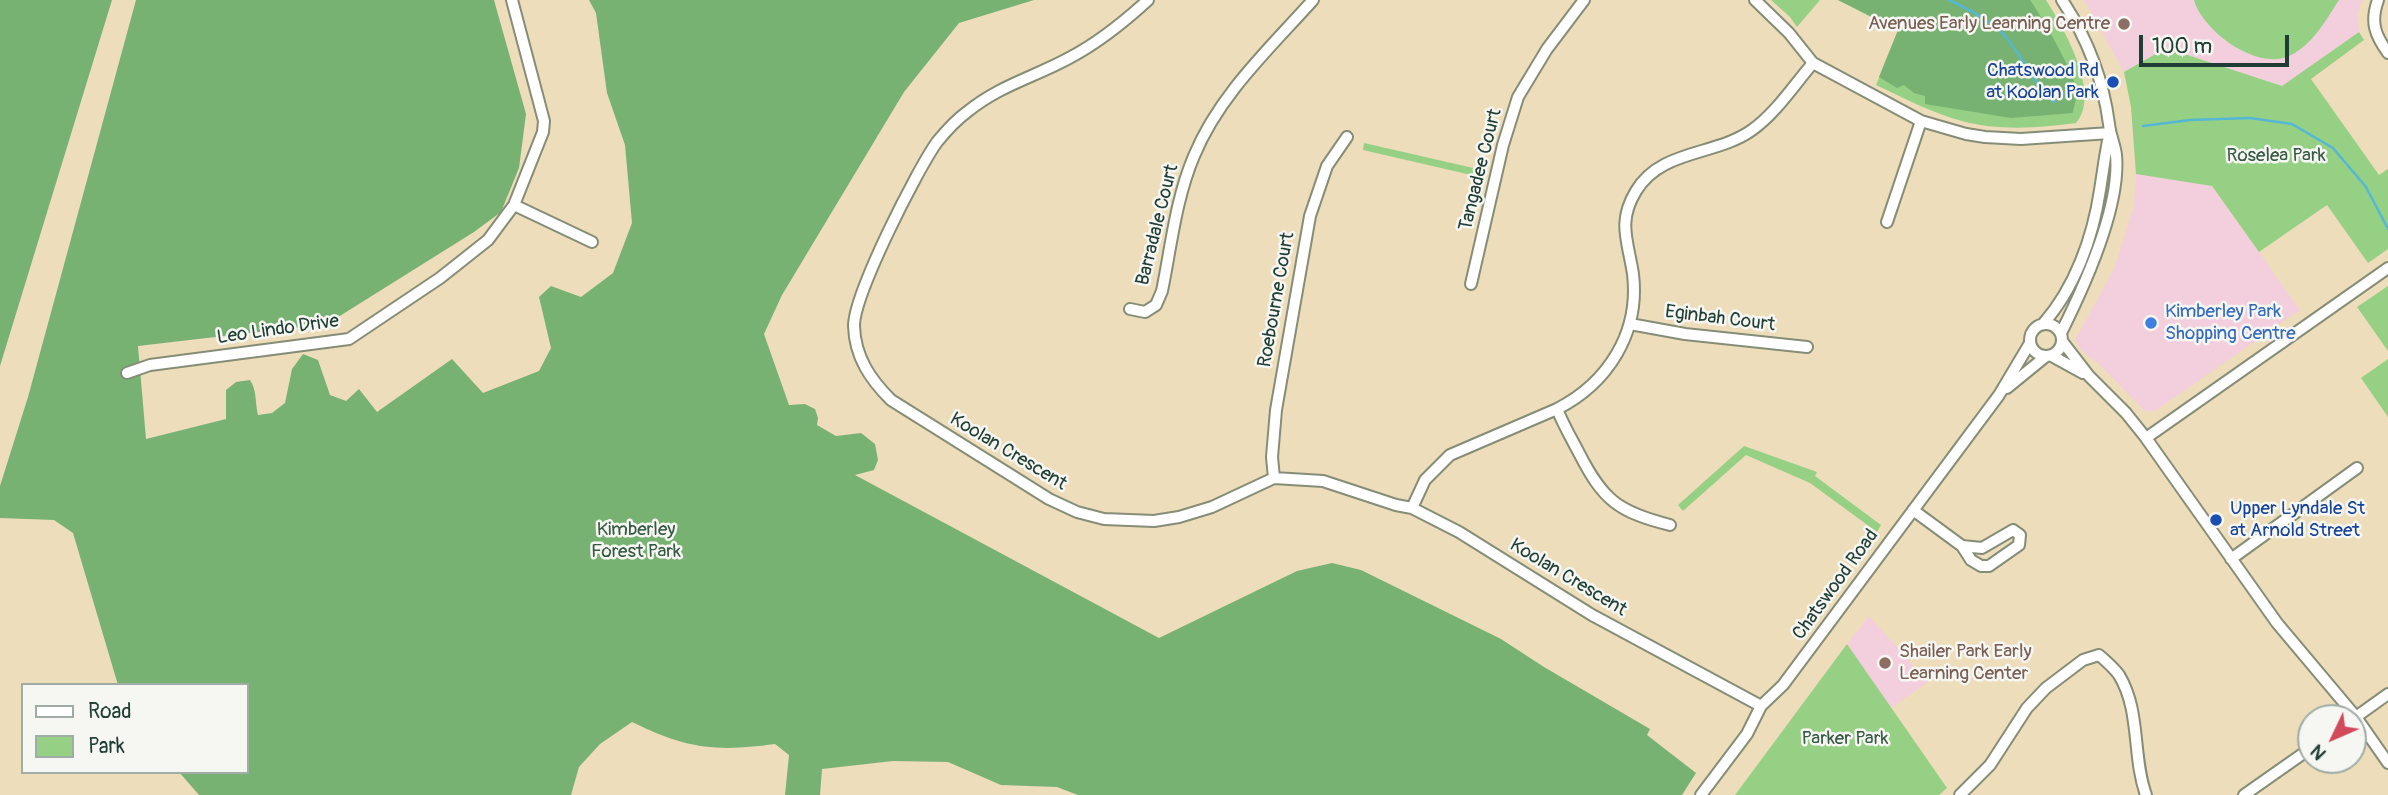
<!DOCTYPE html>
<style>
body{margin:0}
#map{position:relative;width:2388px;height:795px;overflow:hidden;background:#edddba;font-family:Pangolin,sans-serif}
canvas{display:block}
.legend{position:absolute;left:21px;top:683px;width:228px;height:91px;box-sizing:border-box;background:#f6f6f2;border:2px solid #a0aca6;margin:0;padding:9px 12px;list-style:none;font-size:21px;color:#1f3d34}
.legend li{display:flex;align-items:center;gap:14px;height:35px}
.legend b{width:35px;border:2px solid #a0aca6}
.north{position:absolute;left:2297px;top:704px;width:70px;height:70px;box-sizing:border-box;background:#f6f6f2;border:2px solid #a0aca6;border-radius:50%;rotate:226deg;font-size:19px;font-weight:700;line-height:28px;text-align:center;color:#1f3d34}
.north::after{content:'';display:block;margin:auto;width:24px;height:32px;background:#d1495b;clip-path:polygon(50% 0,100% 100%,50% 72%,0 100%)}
.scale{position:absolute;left:2139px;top:35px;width:150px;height:32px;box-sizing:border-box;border:4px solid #1f3d34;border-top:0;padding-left:9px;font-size:21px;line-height:24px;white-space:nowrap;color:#1f3d34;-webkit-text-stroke:5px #f6f6f2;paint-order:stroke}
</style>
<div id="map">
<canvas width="2388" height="795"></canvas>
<ul class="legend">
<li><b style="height:9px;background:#fff"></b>Road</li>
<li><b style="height:19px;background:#96d084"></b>Park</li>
</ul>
<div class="north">N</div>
<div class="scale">100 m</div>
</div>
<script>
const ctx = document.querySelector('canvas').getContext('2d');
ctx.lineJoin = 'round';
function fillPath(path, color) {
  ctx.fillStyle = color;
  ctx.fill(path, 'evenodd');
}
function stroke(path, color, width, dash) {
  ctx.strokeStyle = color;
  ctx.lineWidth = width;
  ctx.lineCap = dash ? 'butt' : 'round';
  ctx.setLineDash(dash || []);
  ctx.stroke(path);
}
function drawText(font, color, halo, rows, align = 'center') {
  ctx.font = font + ' Pangolin,sans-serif';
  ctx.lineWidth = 5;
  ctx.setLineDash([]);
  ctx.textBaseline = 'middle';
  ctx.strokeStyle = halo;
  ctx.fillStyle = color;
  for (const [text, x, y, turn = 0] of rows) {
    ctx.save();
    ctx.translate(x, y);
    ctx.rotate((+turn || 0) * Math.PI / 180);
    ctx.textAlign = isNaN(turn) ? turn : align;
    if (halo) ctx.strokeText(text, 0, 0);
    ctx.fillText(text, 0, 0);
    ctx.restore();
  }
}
fillPath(new Path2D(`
 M2084,0H2363L2357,14L2359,32L2282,86L2166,49L2124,72Z
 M2136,174L2212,186L2300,310L2155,411H2145L2100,365L2081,350L2075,340L2114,269L2134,205Z
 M1869,616L1928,682L1891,708L1847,644Z`), '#f3cfde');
fillPath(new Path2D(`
 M1771,0H1820L1797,27L1790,17Z
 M1838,0H2046C2063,27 2102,94 2076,123C2040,128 1998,131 1962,121C1932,113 1904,98 1876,85L1898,31Z
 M2194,0H2339C2326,20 2312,46 2289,56C2256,71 2202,30 2194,0Z
 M2359,32L2364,40L2311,79L2379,175L2388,169V249L2368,263L2327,205L2259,252L2212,186L2136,174L2131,107L2124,72L2166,48L2282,86Z
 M1364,143L1482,170L1480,177L1363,150Z
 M2388,286V351L2357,307Z
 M2388,359V417L2361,378Z
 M1744,446L1817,472L1815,476L1881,525L1877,532L1810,483L1746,455L1683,511L1678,505Z
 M1847,644L1947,788L1939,795H1735Z`), '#96d084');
fillPath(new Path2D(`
 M0,0H112L0,366Z
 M136,0H494L526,114L519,168L501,212L474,232L327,324L138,346L146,439L226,419V390L236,382L250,380C257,390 255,403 258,415L272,413L285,403L292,369L303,354L318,360L330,395L346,401L359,389L377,412L452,359L483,393L539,371L551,348L539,297L551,286L581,297L613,273L632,223L625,145L607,93L596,13L589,0H1034L959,23L904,92L782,295L764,334L789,405L805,404L815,409L818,418L817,425L836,436L861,433L875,444L878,460L874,470L855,475L1159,638L1297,571L1332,563L1361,570L1501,639L1544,667L1650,729L1647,735L1696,773L1682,795H1078L1057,787L1001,785L948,762L893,761L822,769L820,795H785L789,755L775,744C716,752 687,749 632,722L600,744L579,767L571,795H199L179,772H247V685H118L73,533L54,520L0,518V486L28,397Z
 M1838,0H2030C2040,13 2076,76 2077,91C2077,97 2074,106 2073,113L2011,118L1925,104V96L1914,93L1904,85L1897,88L1879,77L1898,30Z`), '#78b272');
stroke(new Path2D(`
 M1949,0C1969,9 1990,20 2005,36C2023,57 2033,84 2055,102
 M2143,126L2190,120L2250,118L2292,124L2333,148L2366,187L2388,229`), '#55b7d4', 2.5);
const minor = new Path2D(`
 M1148,0C1124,22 1099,42 1071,57C1035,77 1000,85 967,112C956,120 946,131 937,142C917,170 854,294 854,326C855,357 870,379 891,400L1049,499L1077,512L1104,519L1154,521L1179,517L1212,507L1274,478L1323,481L1396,505L1412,508L1459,532L1592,615L1761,706
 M1755,0L1789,33L1813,63L1921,121L1966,134L1985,137L2021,139L2110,133
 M2378,0C2370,22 2375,35 2388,53
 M514,205L592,242
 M1887,222L1921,121
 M1471,284L1503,145L1518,97L1547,49L1584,0
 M1130,309L1145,312L1156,305L1162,291C1171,247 1176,198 1194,156C1219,95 1270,48 1313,0
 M2030 340a16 16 0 1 1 32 0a16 16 0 1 1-32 0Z
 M1630,324L1685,334L1807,347
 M2043,324C2075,288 2093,237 2100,190C2103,172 2105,154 2109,136
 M2061,333C2084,287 2121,207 2116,155C2115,145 2110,135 2109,124C2103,78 2088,39 2062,0
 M2062,341L2089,376L2126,413L2146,438L2277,623L2356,717L2388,763
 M2052,356L2083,373
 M127,373L150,365L349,339L440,278L488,240L514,205L543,132L544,121L512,0
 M2007,388L2045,357
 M1557,409C1563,424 1571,438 1579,453C1603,500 1618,512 1670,525
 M2146,438L2388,268
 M1274,478L1272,457L1276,410L1310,216L1327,166L1347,137
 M1412,508L1425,480L1450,455L1557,409C1608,383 1640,333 1633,274C1628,241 1617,222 1636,191C1661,149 1716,156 1752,130C1776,113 1794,85 1813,63
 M1913,510L1962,546L1971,560L1981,566H1989L2019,545L2020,535L2013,530L1982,548L1962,546
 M2231,559L2357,468
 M2353,719L2388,694
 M1701,795L1747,734L1761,706L1783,685L1999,395L2030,343
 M1960,795L1990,765L2027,708L2046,688L2083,660L2099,655C2106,661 2114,668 2119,675C2141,711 2132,756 2146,795
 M2244,795L2311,748`);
stroke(minor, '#868d77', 14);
stroke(minor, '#fff', 10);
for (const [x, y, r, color] of [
 [2124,24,7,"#8d6e63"],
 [2113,82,7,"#1a4fb4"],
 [2151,323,7,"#3f7fe0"],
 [2216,520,7,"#1a4fb4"],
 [1885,663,7,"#8d6e63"]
]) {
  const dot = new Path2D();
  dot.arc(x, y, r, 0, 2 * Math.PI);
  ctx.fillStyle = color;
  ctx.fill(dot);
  stroke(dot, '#f6f6f2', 2.5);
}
drawText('19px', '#785e54', '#f6f6f2', [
 ["Avenues Early Learning Centre",2110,24],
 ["Shailer Park Early",1899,652,"left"],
 ["Learning Center",1899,674,"left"]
], 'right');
drawText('19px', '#164399', '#f6f6f2', [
 ["Chatswood Rd",2099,71],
 ["at Koolan Park",2099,93],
 ["Upper Lyndale St",2230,509,"left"],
 ["at Arnold Street",2230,531,"left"]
], 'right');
drawText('19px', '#375a44', '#f6f6f2', [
 ["Roselea Park",2276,156],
 ["Kimberley",636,530],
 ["Forest Park",636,552],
 ["Parker Park",1845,739]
]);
drawText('19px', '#1f3d34', '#f6f6f2', [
 ["Tangadee Court",1481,170,-76],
 ["Barradale Court",1158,225,-76],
 ["Roebourne Court",1277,300,-80],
 ["Eginbah Court",1720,319,7],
 ["Leo Lindo Drive",278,330,-8],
 ["Koolan Crescent",1008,452,31],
 ["Koolan Crescent",1568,578,31],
 ["Chatswood Road",1836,585,-54]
]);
drawText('19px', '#366cbe', '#f6f6f2', [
 ["Kimberley Park",2165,312],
 ["Shopping Centre",2165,334]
], 'left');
</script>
